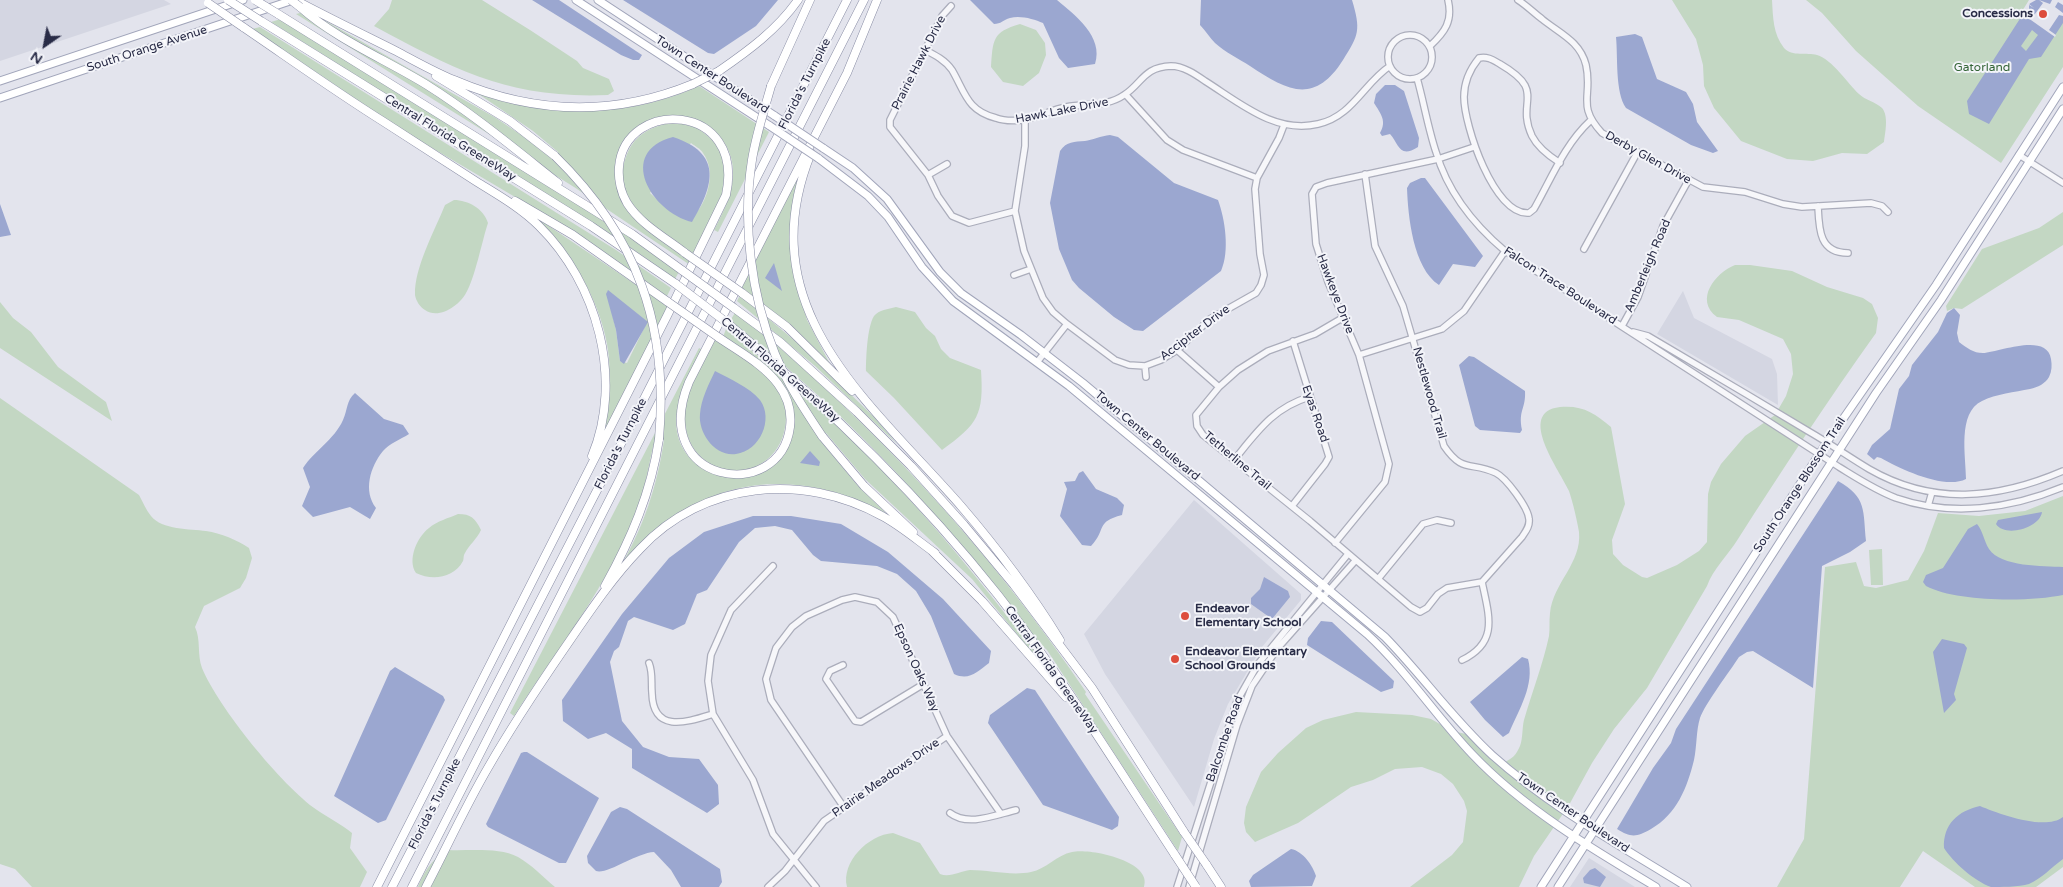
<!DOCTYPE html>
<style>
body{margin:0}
#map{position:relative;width:2063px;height:887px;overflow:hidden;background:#e3e4ed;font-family:"Varela Round",sans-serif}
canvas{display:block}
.north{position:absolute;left:20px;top:20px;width:50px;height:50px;-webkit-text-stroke:4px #f3f4f9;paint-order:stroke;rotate:213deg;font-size:14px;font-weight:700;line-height:20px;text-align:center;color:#292c47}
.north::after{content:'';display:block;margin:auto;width:18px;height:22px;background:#292c47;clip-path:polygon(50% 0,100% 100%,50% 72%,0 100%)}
</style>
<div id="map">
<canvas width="2063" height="887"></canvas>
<div class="north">N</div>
</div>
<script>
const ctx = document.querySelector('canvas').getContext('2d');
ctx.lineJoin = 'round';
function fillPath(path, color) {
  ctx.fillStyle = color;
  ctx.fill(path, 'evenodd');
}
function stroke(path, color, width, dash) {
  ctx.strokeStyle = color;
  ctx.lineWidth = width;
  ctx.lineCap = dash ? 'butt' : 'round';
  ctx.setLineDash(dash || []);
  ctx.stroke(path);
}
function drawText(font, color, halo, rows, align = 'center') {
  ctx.font = font + ' "Varela Round",sans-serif';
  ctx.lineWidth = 4;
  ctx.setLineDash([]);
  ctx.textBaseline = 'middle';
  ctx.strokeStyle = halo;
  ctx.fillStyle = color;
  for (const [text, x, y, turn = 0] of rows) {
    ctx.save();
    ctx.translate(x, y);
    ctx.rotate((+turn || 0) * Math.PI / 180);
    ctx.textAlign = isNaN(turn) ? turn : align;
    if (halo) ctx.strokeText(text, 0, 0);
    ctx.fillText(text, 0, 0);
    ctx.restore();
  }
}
fillPath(new Path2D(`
 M0,0H164L171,4L0,61Z
 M1683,291L1694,318L1772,359L1777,374L1778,405L1657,334Z
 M1194,500L1301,594V600L1262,647L1228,704L1214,739L1194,807L1105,674L1084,634Z
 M1589,858L1635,887H1570Z`), '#d4d6e2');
fillPath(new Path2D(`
 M392,0H482L530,30L577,61L583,68L609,79L614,91L608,95C510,99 457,71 374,26L389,9Z
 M1672,0H1772C1773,17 1773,34 1784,48C1792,57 1807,52 1817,55C1832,59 1848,84 1859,94C1865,100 1876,102 1882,108C1889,116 1885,133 1884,142L1867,154L1842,153L1813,161L1787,159L1741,141L1714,108L1704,86L1703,65L1696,39Z
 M1806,0H2063V67L2001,163L1918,106L1856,51L1822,13Z
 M308,11L496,118L524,137L552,159L558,152L533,131L477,93C551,116 627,119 699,86L769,132L718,232L714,230C724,211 734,191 733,169C731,131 689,106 654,119C642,123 634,133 625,142C624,154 617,187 620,197C627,221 671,246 692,261L690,265L574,187L296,14Z
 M284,18L579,201L680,270L675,279L634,250L271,22Z
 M1020,24L1036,30L1045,43L1046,55L1039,73L1023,86L1003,82L991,67C993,40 992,32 1020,24Z
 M260,27L616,250L671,288L666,298L532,207L400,129L252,29Z
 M675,122L698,128L717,144L725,162L723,196L695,255C662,232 607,203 627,154C636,132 654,126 675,122ZM691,143C695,146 701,149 703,153C718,173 706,208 688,221L661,203L650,193Z
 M800,171L791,238L794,273L807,320L830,364L799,335L741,289Z
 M454,200C468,200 484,209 488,223C482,241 475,278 466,293C460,305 439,320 425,310C420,307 416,301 415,295C414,268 435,230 445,205Z
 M2063,212V245L1962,309L1954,308L1947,311L1946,306L1982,249L2039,228Z
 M534,216L669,307L602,440C604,420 607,399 609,379C613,334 589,282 562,247C554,236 543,227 534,216ZM607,291L647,322L627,363L620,361L616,330Z
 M1735,265H1750L1792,271L1827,287L1863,298L1872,304L1878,318L1876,333C1828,400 1782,470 1738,539C1728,555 1713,569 1707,586L1647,688L1614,729L1592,763L1569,805L1534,856L1519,887H1410L1452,855L1463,842L1467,811L1464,801L1453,784L1441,774L1422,767L1395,769L1373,780L1351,787L1298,823L1255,842L1246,832L1244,823L1246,807L1261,772L1278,753L1306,728L1323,720L1356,712L1412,715L1431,719L1452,731L1466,734L1505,762C1513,758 1516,755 1520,746C1523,738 1522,728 1524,720C1532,692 1543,664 1549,636C1550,629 1549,621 1550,613C1553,583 1582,563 1579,532C1577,520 1573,503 1569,491C1561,472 1515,412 1560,407C1583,405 1594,413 1611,427L1625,504L1612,540L1613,554L1623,565L1642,577L1647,578L1677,565L1699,551L1707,542L1708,494L1711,482L1721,464L1745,436L1775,415L1786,396L1793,374L1791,354L1783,339L1739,320L1717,317C1694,300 1715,273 1735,265Z
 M740,295L800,345L875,418L897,444L815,366L737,301Z
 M0,302L13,318L31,332L58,367L106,402L112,421L0,348Z
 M896,307L915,312L926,328L935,336L941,349L950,358L981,370C984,415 978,424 942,450L894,398L866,371C866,359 867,327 874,316C879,310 888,309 896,307Z
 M736,311C871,421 988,547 1086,692L1085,694L1182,837L1178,851L1047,650L1038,642C1013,610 989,577 962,546C893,464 815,387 730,321Z
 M726,329C778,372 829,416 876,464C934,523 985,587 1035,652L1033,654L972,579L865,479L826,433L819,439L859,487L886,513C783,460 692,480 619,569C643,529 657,487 664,440L655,439C649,462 646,487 637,510C610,584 557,649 514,716L510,713L699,348L703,350C693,368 683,386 678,406C660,487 784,506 794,427C795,412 792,396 783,384C768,364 743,351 723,337Z
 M715,339C736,354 765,369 779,392C787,406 788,420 783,436C765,488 690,479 685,423C685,419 683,413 684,408C689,384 704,361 715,339Z
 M0,398L139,495C143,502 146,510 151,516C162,530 190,529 206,531C221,533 237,540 249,548L252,558L246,578L240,588L204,606L195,627C201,639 197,655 202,668C218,707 282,786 317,810C329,818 341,824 352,833L350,848L367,872L360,887H32L15,869L0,864Z
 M2063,496V867L2036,887H1975L1923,851L1900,887H1777L1804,839L1825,567L1856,562L1864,586L1876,588L1908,580L1924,551L1938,513L1979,516L2025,511Z
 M458,514C471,514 475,518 481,530C477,539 469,545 465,553C463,556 464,559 463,561C454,578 432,581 416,573C407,560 417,537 429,528C437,521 449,518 458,514Z
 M1882,549L1883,585H1871L1869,550Z
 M893,833L920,843L940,874C950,878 960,871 970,870C990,870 1011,876 1031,872C1046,869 1057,855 1072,852C1090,848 1153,861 1144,887H847C841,862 868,835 893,833Z
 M448,850C470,851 499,847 518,857C532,865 543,877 555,887H418C423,873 434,856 448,850Z`), '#c3d7c3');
fillPath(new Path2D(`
 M532,0H559L642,55L639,60H633L621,55Z
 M623,0H778L756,26L714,54L708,53Z
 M970,0H1057C1075,15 1104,37 1095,64L1068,68L1059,58L1043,23C1034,19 1020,15 1010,18C1003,20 1001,24 994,24Z
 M1201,0H1352C1361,30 1359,35 1343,60C1314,106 1286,90 1250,66C1239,59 1225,52 1215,43C1210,38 1206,31 1200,25Z
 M2032,0H2063V23L2041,57L2029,59L1989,124L1969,114L1967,101ZM2032,30L2038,35L2026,51L2021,46Z
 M1635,34L1642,37L1657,79L1686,92L1693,104L1697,122L1718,151L1713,153L1691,145L1626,108C1615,92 1618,57 1616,37Z
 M1385,85H1395L1404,91L1419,138L1418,147C1399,159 1399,144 1390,134L1382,136L1380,133C1387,121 1381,114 1374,103L1376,94Z
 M1110,135L1118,137L1174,183L1218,200C1225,219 1230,251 1221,271L1143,331L1134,330L1114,317L1079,288L1072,280L1059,249L1050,203L1060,151C1067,141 1074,142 1085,141C1092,140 1101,136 1110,135Z
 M673,137C722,153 715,184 692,222C651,212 616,152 673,137Z
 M1421,178H1425L1483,256L1475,267L1453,264L1439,285C1413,268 1408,216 1407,188L1410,183Z
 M0,204L11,235L0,237Z
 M774,263L782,291L765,278Z
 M608,290L648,322L624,364L620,361L616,330L606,294Z
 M1954,308L1960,315L1957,333L1959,342C1967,348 1973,353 1983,353C1999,352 2047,332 2051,359C2052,365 2052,371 2049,377C2045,384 2038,387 2030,389C2015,392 1996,394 1982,401C1957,413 1966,456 1966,479C1945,490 1900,469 1881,458L1877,457L1874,460L1867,454L1872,445L1890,429L1899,389L1909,376L1912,365L1938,332L1947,313Z
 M1469,356L1474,357L1525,391C1526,409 1518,410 1522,430L1520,433L1480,430L1475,426L1459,365Z
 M715,371C730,379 749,387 760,400C774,419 760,451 736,454C715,457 698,433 700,414C701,399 709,384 715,371Z
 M355,393L384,419L403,425L409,434C401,439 389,444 383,451C370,467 363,491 376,508L370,519L350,507L313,517L302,506L310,487L303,468C315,450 334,440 343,420C348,409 346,401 355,393Z
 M810,451L820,462L819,466L800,463Z
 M1083,471L1096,489L1117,498L1124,505L1122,515C1095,522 1107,529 1091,546L1082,545L1060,516L1067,489L1064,482L1075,481L1079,473Z
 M1838,481C1867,497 1863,511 1866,541L1850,552L1822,566L1813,688L1753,651L1747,652L1739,657C1730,671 1705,704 1700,718C1696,731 1697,746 1694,760C1687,788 1677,814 1651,829C1637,837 1631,838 1617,829L1653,768L1671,743L1676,729Z
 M2042,512C2040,528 2005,538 1996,524L1998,520Z
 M753,516H791L841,524L888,552L943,599L991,651L989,663C977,672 969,681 954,674L931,616L916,591L897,574L877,566L821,561L813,555L792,530L775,526L755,528L739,542L707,590L697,594L685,624L673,630L634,617L628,621L619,647L614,651L610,662L622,721L643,747L669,757L699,759L718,785L719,804L707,813L632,768V749L606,733L588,739L563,721L562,700L622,614L669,558L704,532Z
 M1977,524C1983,531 1984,541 1989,549C2001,567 2043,566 2063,567V595C2029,602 1956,602 1926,586L1923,582L1926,575L1943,568L1968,529Z
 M1264,577L1288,591L1290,597L1272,619L1251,604V598L1260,589Z
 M1321,621L1332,622L1394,681L1393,688L1381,692L1307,645L1308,638Z
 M1942,639L1964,644L1967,648L1954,694L1956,700L1944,713L1933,652Z
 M1522,657L1528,659C1535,685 1519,709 1509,733L1503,737L1485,720L1470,702Z
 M395,667L443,696L445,700L386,820L378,823L334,796L390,671Z
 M1027,688L1035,690L1119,817L1118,826L1112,830L1043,805L988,723L990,715Z
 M524,752H527L599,798L566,863H559L488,827L486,824L521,753Z
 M1980,806C1999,814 2045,831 2063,817V859C2052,867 2041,879 2029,884C2019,887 2000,887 1991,887C1974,881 1953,862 1944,848C1943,824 1958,811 1980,806Z
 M620,807L627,809L720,869L722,882L719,887H681L671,870L654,852C636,853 607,875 596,871L588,863L587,856L611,812Z
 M1291,849C1303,851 1313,866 1316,876L1312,886L1251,887L1249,881L1253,875Z
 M1595,868L1606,877L1600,887L1584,883L1583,878L1590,870Z`), '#9ba7d0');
fillPath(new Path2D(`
 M2029,0H2036L2029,4L2034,8L2029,5V11L2024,12L2032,18L2043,3L2039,0L2050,4L2052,0H2063V5L2058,2L2055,7L2063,13V16L2059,15L2049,30L2056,35L2055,37L2021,13Z`), '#e3e4ed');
const minor = new Path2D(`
 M1518,0C1526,5 1534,13 1542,19C1559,33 1580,41 1586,65C1593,96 1576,105 1602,133L1703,187L1745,192L1783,204L1802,207L1871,203L1882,206L1888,212
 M951,6L942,16L890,120V127L928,175L938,196L952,216L969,223L1015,211
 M1388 57a22 22 0 1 1 44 0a22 22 0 1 1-44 0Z
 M1430,46C1445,32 1453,21 1448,0
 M925,50C935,55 945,60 952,70C965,92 967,111 996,118C1004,121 1013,121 1022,120C1036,118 1051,110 1066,107C1086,103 1107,107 1124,95C1142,84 1143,67 1171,66C1183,66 1195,74 1205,81C1240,103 1275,134 1318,124C1352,117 1364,83 1390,66
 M1417,78C1424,103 1428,128 1436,152C1448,193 1473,224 1505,251L1839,467C1857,478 1875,490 1896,498C1951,517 2010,509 2063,487
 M1126,95L1167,140L1183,150L1257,178
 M1025,120V146L1015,211L1024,251L1043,298L1053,312L1067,324L1115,360L1129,365L1145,366L1161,360L1177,350L1210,319L1256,293L1261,285L1264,275L1260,254L1255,189L1257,178L1279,138L1284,125
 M2019,155L2063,183
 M1560,163C1549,156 1538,148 1532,136C1515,100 1548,92 1500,64C1493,60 1487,56 1479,58C1470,69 1464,83 1464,97C1464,125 1494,216 1529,213L1534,209C1551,179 1565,144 1590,121
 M928,175L947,164
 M1818,206C1819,229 1819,253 1848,253
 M1584,249L1637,153
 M1014,275L1031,269
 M1344,317L1315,334L1268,351L1238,370L1219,387L1196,415L1197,426L1203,435L1310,521L1411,607L1420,612L1427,608L1438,594L1447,588L1482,582L1522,537C1526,531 1530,526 1529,519C1528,507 1506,478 1496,473C1471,461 1463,474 1444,446L1403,306L1375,246L1365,174
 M1622,326L1638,297L1663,226L1688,181
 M1633,332L1648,336C1701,367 1755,399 1808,431C1829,443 1849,457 1869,469C1933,506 1998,499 2063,471
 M1177,350L1219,387
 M1359,355L1442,329L1464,311L1505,251
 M1038,361L1067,324
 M1145,366L1146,377
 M1234,460C1257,432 1273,408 1309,397
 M1292,506L1325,464L1329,457L1293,341
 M1928,506L1932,492
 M1335,543L1385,482L1389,464L1359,355L1328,282L1316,244L1312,194L1316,187L1327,183L1438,159L1474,147
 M773,566L731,610L711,655L708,681L713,714L753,780L773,834L816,887
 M1378,579L1423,524L1437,520L1451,523
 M1462,660C1499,642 1489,616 1482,582
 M649,663C653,673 651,682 652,693C653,734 687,722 713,714
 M843,665L830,671L826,679L855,721L861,722L922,685
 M843,806L771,700L766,679L776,648L792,627L806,616L842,600L855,597L877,602L893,617L947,736L1001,814
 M950,813C968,827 995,815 1016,810
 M768,887L785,871L824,821L947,736
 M1177,887L1237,701L1258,664L1348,554
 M1189,887L1237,725L1252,686L1277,649L1355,561`);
const major = new Path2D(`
 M576,0L770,126
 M598,0L775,116
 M0,81L243,0
 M0,98L293,0
 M823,148L853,168L887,199L940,272L961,293L1021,335L1083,383L1385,637C1422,675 1453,719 1492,755C1550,807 1621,846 1687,887
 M818,158L868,196L888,217L922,267L953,301L1069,386L1367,634C1406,670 1435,715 1472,754C1523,808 1592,849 1656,887
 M1541,887L1827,442L1936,285L2063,87
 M1558,887L1876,393L1941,300L2063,109`);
const highway = new Path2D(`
 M295,0C329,18 362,34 396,51C415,61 434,72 454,80C533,114 613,117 693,84
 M300,7C337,40 385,59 427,85C473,114 515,149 558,183
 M278,14L632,234L683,271
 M261,21L591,226L676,284
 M243,27C290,59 336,92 384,122C415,142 446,162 477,182C498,195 521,208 539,226C597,283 624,379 592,456
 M719,71C748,51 777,30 798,0
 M436,76L510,121L555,156
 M771,86L810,0
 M811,153C748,309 869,401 961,506C997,548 1031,593 1060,640
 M515,201L573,235L668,302
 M742,293L787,327L852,391
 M734,308L780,342L857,412L911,466L964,525L1014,585L1092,688L1184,832
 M726,322C826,405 918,494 998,595C1063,678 1117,767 1175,855
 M718,337C738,351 763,364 778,384C787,396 792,411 790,427C780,505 647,484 689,382L847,73L877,0
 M822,436L864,486L913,532
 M932,551L982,601L1066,697
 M605,586C631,539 651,493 659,439
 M1206,864L1221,887
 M377,887L667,316L726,195C746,102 625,97 619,167C618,179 621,193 627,203C641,225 666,238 685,253
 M392,887L623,440L847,0
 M412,887L864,0
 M426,887C447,847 466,805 489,766C512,726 538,687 564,649C588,614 611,579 640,549C703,481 803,472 882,516C901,526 918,541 935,553`);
stroke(minor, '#abadbb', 8);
stroke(major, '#a1a5ba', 9);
stroke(highway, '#898da5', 9);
stroke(minor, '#f7f7fa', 5.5);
stroke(major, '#fff', 7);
stroke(highway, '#fff', 8);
const majorBridge = new Path2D(`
 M775,116L823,148
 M770,126L818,158`);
const highwayBridge = new Path2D(`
 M228,0L261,21
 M255,0L278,14
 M291,0L300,7
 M208,3L243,27
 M693,84L719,71
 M771,86C764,111 756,135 752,160C742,222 751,295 775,354C787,383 804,409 822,436
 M555,156C637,236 669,326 659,439
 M685,253L742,293
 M683,271L734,308
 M676,284L726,322
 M668,302L718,337
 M1184,832L1206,864
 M1175,855L1196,887`);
stroke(majorBridge, '#a1a5ba', 9, []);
stroke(highwayBridge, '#898da5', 9, []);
stroke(majorBridge, '#fff', 7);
stroke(highwayBridge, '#fff', 8);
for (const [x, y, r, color] of [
 [2043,14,5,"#dd4d3c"],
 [1185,616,5,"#dd4d3c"],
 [1175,659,5,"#dd4d3c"]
]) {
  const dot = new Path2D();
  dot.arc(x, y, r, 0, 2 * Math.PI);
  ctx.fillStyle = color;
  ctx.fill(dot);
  stroke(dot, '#f3f4f9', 2);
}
drawText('bold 12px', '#292c47', '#f3f4f9', [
 ["Concessions",2033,14,"right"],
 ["Endeavor",1195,609],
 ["Elementary School",1195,623],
 ["Endeavor Elementary",1185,652],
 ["School Grounds",1185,666]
], 'left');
drawText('12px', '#292c47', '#f3f4f9', [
 ["South Orange Avenue",147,49,-18],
 ["Prairie Hawk Drive",919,63,-63],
 ["Town Center Boulevard",712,75,33],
 ["Florida's Turnpike",805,84,-63],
 ["Hawk Lake Drive",1062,111,-11],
 ["Central Florida GreeneWay",450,138,32],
 ["Derby Glen Drive",1648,158,29],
 ["Amberleigh Road",1648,266,-67],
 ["Falcon Trace Boulevard",1560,286,33],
 ["Hawkeye Drive",1335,294,69],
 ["Accipiter Drive",1195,333,-37],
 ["Central Florida GreeneWay",780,370,41],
 ["Nestlewood Trail",1429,393,74],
 ["Eyas Road",1315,414,71],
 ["Town Center Boulevard",1147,436,40],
 ["Florida's Turnpike",621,444,-63],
 ["Tetherline Trail",1237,461,40],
 ["South Orange Blossom Trail",1800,485,-57],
 ["Epson Oaks Way",916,668,66],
 ["Central Florida GreeneWay",1051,670,55],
 ["Balcombe Road",1225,739,-71],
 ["Prairie Meadows Drive",886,778,-35],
 ["Florida's Turnpike",435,804,-63],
 ["Town Center Boulevard",1573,813,34]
]);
drawText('12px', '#346537', '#f3f4f9', [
 ["Gatorland",1982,68]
]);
</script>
